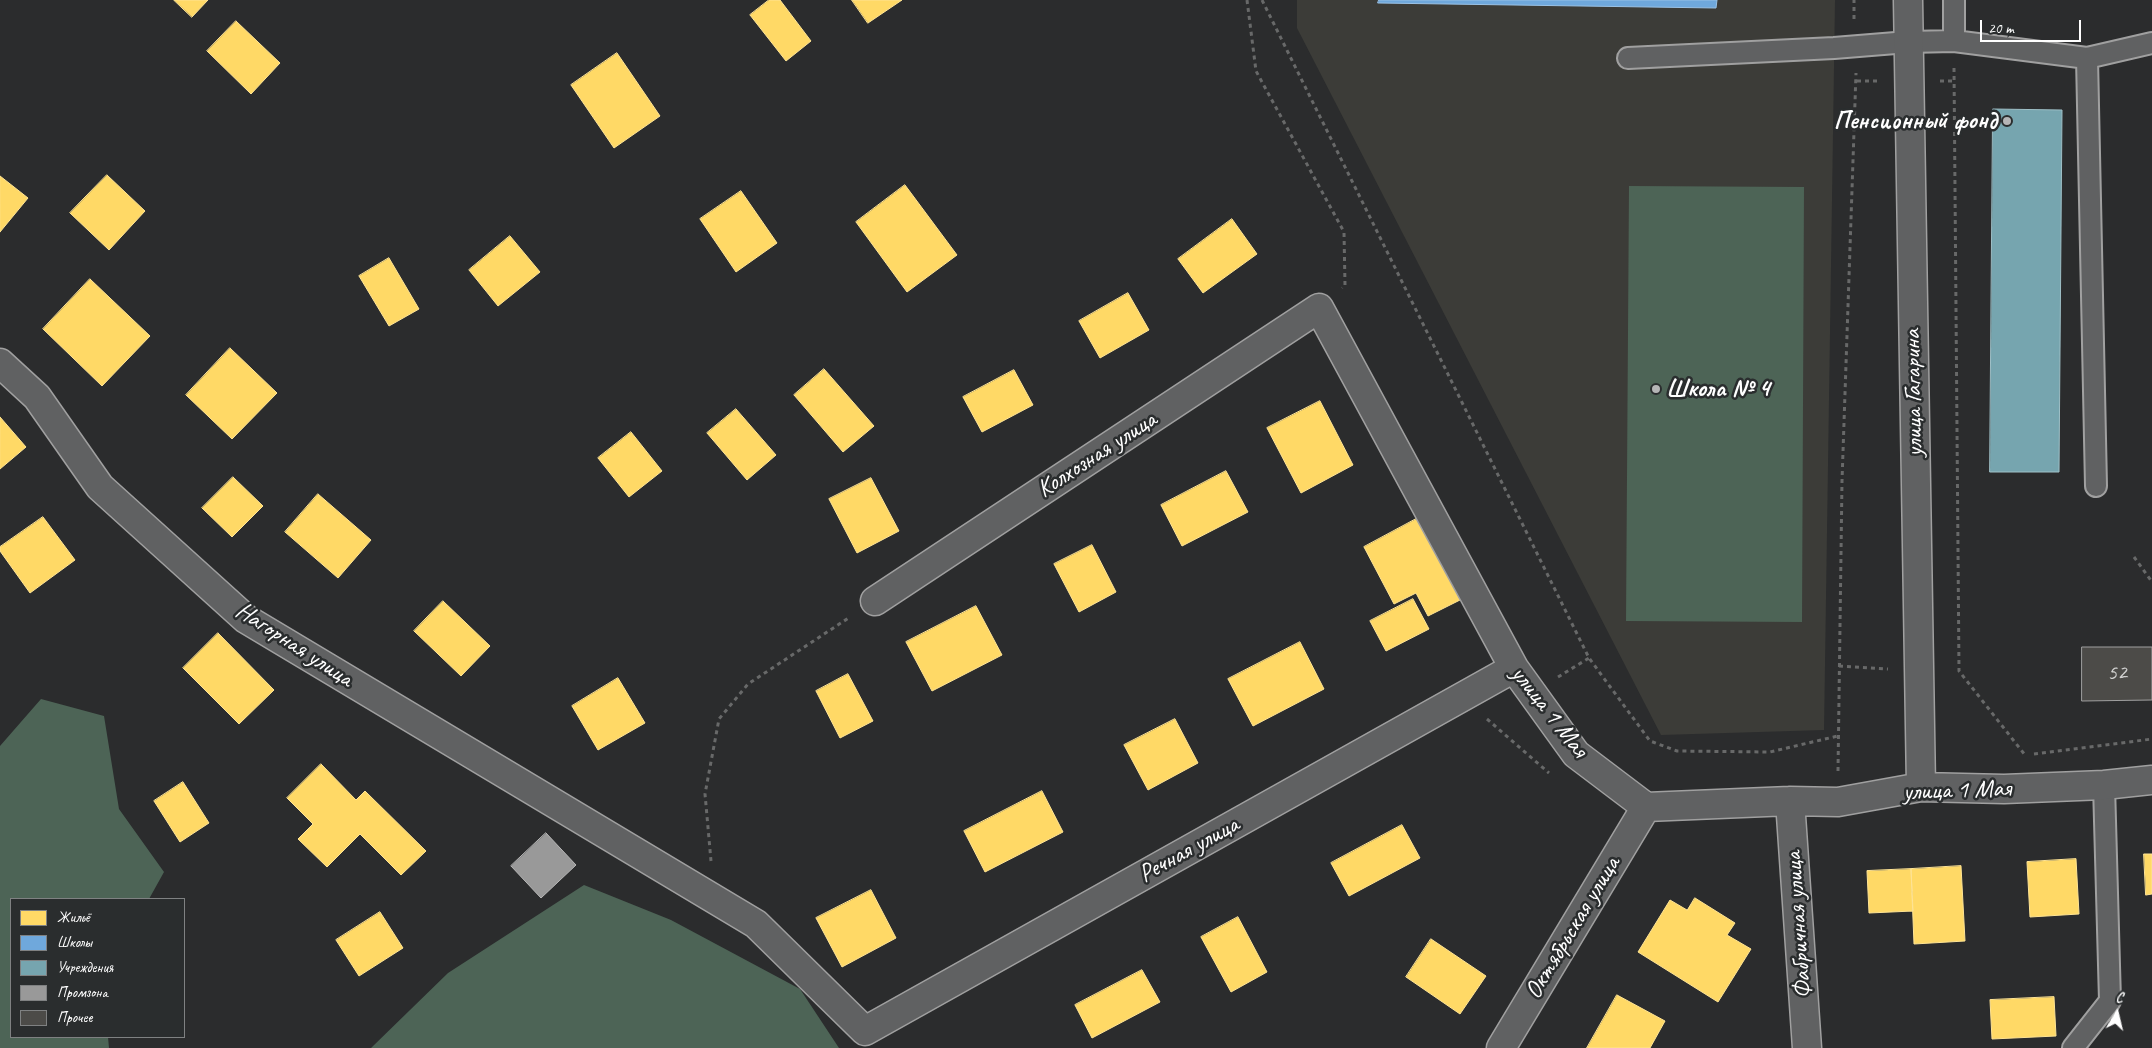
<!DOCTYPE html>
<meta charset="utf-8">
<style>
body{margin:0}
#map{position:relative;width:2152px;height:1048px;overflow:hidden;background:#2b2c2d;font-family:Caveat,sans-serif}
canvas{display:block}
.legend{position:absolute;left:10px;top:898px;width:175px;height:140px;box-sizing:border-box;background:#2a2d2e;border:1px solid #7f8182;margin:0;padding:6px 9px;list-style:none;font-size:15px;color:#fff}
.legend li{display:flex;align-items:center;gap:10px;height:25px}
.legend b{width:25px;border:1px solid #7f8182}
.north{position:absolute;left:2092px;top:988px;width:50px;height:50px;-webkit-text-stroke:4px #2a2d2e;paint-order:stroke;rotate:9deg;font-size:14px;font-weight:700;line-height:20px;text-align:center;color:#fff}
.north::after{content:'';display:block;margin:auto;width:18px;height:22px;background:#fff;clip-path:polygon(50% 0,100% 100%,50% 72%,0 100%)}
.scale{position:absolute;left:1980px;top:20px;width:101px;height:22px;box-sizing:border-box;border:2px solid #fff;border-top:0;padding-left:6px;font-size:15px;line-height:18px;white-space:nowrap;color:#fff;-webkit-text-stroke:4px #2a2d2e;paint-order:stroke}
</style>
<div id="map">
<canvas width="2152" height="1048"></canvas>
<ul class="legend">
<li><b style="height:14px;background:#ffd966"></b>Жильё</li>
<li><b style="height:14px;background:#6fa8dc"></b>Школы</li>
<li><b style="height:14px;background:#76a5af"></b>Учреждения</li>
<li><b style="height:14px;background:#999"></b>Промзона</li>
<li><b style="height:14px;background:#4c4b48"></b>Прочее</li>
</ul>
<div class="north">С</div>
<div class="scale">20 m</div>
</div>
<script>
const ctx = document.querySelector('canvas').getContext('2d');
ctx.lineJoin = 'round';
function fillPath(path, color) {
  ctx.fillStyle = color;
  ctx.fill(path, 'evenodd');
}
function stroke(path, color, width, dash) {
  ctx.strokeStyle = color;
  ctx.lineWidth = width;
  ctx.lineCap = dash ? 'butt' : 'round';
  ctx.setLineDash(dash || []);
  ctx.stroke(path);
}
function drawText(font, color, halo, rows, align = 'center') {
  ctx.font = font + ' Caveat,sans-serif';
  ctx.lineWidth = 5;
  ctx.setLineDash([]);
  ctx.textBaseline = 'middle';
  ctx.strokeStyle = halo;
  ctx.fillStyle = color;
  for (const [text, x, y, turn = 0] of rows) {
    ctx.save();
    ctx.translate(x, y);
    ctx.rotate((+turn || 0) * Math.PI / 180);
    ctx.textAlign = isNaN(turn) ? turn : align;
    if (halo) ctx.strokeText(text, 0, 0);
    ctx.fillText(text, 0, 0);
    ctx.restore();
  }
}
fillPath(new Path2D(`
 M1297,0H1835L1824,730L1661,735L1297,28Z`), '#3c3c38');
fillPath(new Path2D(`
 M1629,186L1804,187L1802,622L1626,621Z
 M41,699L104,716L119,809L164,872L149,899H11V1037H108L109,1048H0V746Z
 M584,885L671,920L800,989L839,1048H371L448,973Z`), '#4d6456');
const homes = new Path2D(`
 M174,0H208L192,17Z
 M769,0H780L811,41L786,61L750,15Z
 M852,0H902L868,23Z
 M236,21L280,63L251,94L207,51Z
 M617,53L660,116L614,148L571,85Z
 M107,175L145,211L109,250L70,213Z
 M0,176L28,198L0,232Z
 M905,185L957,255L907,292L856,222Z
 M741,191L777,243L736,272L700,219Z
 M1232,219L1257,254L1203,293L1178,259Z
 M510,236L540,272L498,306L469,270Z
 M389,258L419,309L389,326L359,276Z
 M90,279L150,336L102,386L43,329Z
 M1128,293L1149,330L1100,358L1079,321Z
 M230,348L277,393L232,439L186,395Z
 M824,369L874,426L843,452L794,395Z
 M1014,370L1033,405L982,432L963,397Z
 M1320,401L1353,465L1301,493L1267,428Z
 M736,409L776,455L747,480L707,433Z
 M0,417L26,447L0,469Z
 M631,432L662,471L629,497L598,458Z
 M1226,471L1248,512L1182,546L1161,505Z
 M233,477L263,506L232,537L202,508Z
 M871,478L899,531L857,553L829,499Z
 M318,494L371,540L338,578L285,532Z
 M43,517L75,560L30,593L0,551V547Z
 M1418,518L1460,600L1428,616L1416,593L1394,604L1364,547Z
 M1092,545L1116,592L1079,612L1054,564Z
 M1413,599L1429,629L1386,651L1370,621Z
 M443,601L490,646L461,676L414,631Z
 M976,606L1002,655L932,691L906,642Z
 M218,633L274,690L239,724L183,668Z
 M1300,642L1324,689L1253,726L1228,679Z
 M848,674L873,721L840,738L816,691Z
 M618,678L645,723L598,750L572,706Z
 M1175,719L1198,763L1148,790L1124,745Z
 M321,764L356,800L365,791L426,851L401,875L360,834L327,867L298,839L313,824L287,798Z
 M183,782L209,823L180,842L154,801Z
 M1042,791L1063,832L985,872L964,831Z
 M1402,825L1420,858L1349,896L1331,863Z
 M2144,854H2152V894L2146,895Z
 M2076,859L2079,914L2030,917L2027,862Z
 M1961,866L1965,941L1914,944L1911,869Z
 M1911,869L1913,911L1869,913L1867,871Z
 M871,890L896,938L842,967L816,918Z
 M1695,898L1735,923L1727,935L1751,949L1718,1002L1638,952L1670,900L1687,910Z
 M380,912L403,948L359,976L336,940Z
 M1238,917L1267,972L1231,992L1201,937Z
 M1431,939L1486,976L1460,1014L1406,977Z
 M1142,970L1160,1002L1092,1038L1075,1005Z
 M1617,995L1665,1021L1650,1048H1587Z
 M2054,997L2056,1036L1992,1039L1990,1000Z`);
fillPath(homes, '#ffd966');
stroke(homes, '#ffe494', 1);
const schools = new Path2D(`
 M1379,0H1717L1716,8L1378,3Z`);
fillPath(schools, '#6fa8dc');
stroke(schools, '#9ac2e6', 1);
const public = new Path2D(`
 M1993,109L2062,110L2059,472H1990Z`);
fillPath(public, '#76a5af');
stroke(public, '#9fc0c7', 1);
const industry = new Path2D(`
 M546,833L576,865L541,898L511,866Z`);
fillPath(industry, '#999');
stroke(industry, '#b8b8b8', 1);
const building = new Path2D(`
 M2082,647H2152V700L2082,701Z`);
fillPath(building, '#4c4b48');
stroke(building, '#a0a0a0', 1);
const lane = new Path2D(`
 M1954,41V0
 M1628,58L1834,48L1908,42L1954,41L2087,58L2096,486
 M2087,58L2152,43
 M2073,1048L2110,1001L2104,785`);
const street = new Path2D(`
 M1908,0L1921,787
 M0,363L37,397L100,487L246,619L756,924L865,1031L1514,668
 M875,601L1319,308L1514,668L1576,754L1646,807L1790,801L1838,802L1921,787L2004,789L2104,785L2152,780
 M1790,801L1807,1048
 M1501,1048L1646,807`);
stroke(lane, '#a0a0a0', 24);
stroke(street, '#a0a0a0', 31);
stroke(new Path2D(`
 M1247,0L1256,71L1344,232L1345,285L1342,288
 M1262,0L1589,658L1650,741L1677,751L1770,752L1838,736
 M1854,19V0
 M1954,68L1959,671L2025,755
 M1857,81H1879
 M1940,81H1954
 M2134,557L2152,582
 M1839,666L1888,669
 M1558,677L1589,658
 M1487,719L1549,773
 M2034,754L2152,739
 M1838,771L1842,481L1856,73
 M711,861L705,794L719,719L748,684L850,617`), '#686969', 3, [4, 4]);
stroke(lane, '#606162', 20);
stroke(street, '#606162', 28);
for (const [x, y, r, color] of [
 [2007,121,5,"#b5b5b6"],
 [1656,389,5,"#b5b5b6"]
]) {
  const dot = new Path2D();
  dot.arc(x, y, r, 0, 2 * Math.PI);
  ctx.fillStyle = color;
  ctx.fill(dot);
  stroke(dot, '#2a2d2e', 2);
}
drawText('22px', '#d2d2d1', null, [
 ["52",2117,673]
]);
drawText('bold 25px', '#fff', '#2a2d2e', [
 ["Пенсионный фонд",1997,121],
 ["Школа № 4",1666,389,"left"]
], 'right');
drawText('25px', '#fff', '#2a2d2e', [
 ["улица Гагарина",1914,393,-91],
 ["Колхозная улица",1097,455,-33],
 ["Нагорная улица",294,645,33],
 ["улица 1 Мая",1549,712,52],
 ["улица 1 Мая",1957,791,-2],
 ["Речная улица",1189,850,-29],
 ["Фабричная улица",1799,925,-94],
 ["Октябрьская улица",1573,928,-59]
]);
</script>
